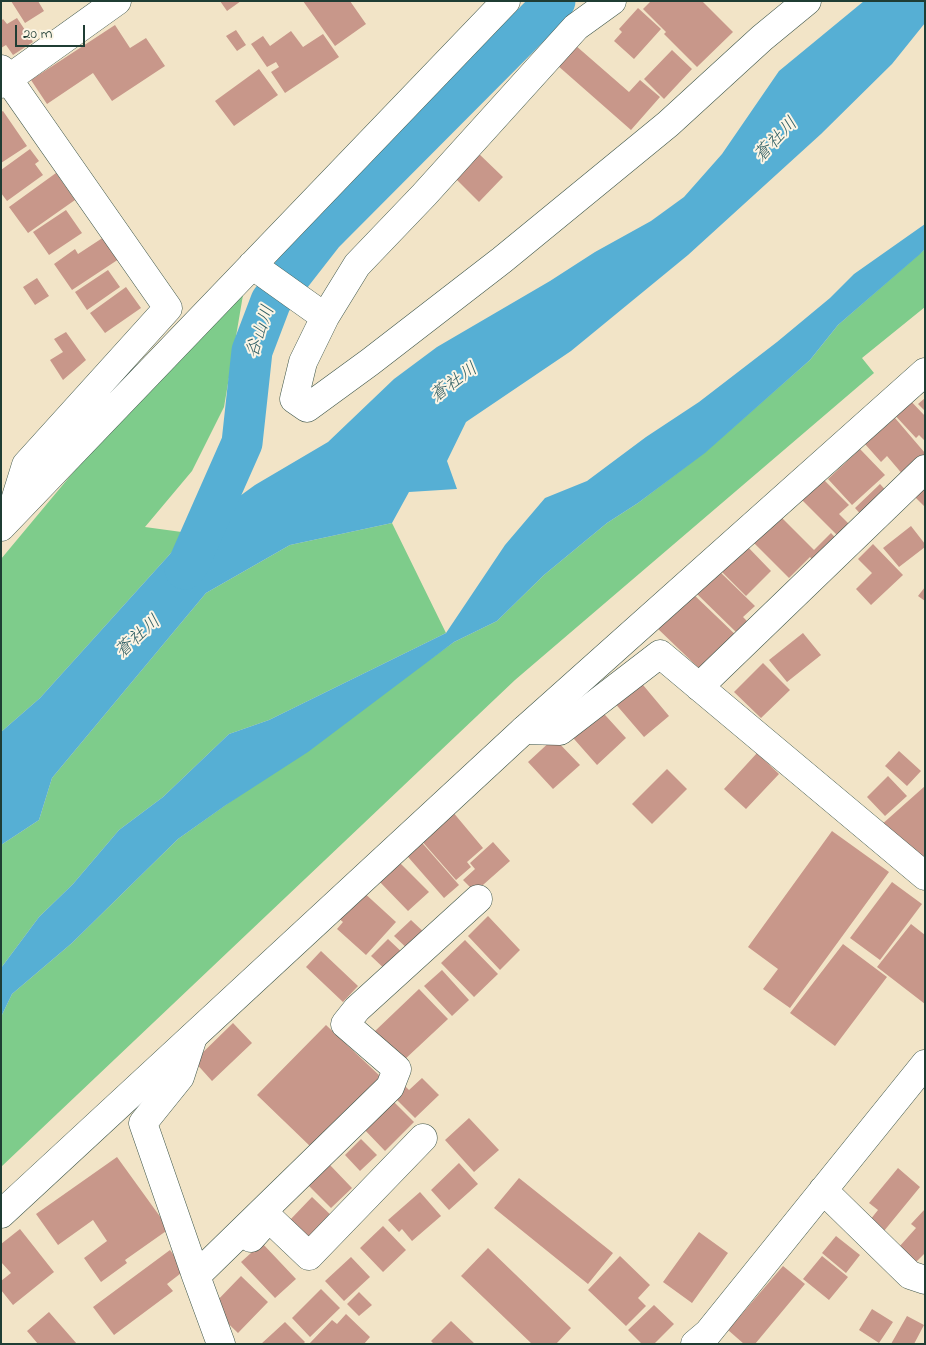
<!DOCTYPE html>
<meta charset="utf-8">
<style>
body{margin:0}
#map{position:relative;width:926px;height:1345px;overflow:hidden;background:#f2e4c7;font-family:"Indie Flower",sans-serif}
canvas{display:block}
.frame{position:absolute;inset:0;border:2px solid #1f3d34;pointer-events:none}
.scale{position:absolute;left:15px;top:25px;width:70px;height:22px;box-sizing:border-box;border:2px solid #1f3d34;border-top:0;padding-left:6px;font-size:15px;line-height:18px;white-space:nowrap;color:#1f3d34;-webkit-text-stroke:4px #fcf5e5;paint-order:stroke}
</style>
<div id="map">
<canvas width="926" height="1345"></canvas>
<div class="frame"></div>
<div class="scale">20 m</div>
</div>
<script>
const c = document.querySelector('canvas').getContext('2d');
c.lineJoin = 'round';
function fill(path, color) { c.fillStyle = color; c.fill(path, 'evenodd'); }
const poly = rows => new Path2D(rows.map(r => 'M' + r).join(''));
function stroke(path, color, width, dash) { c.strokeStyle = color; c.lineWidth = width; c.lineCap = dash ? 'butt' : 'round'; c.setLineDash(dash || []); c.stroke(path); }
function drawText(font, color, halo, rows, align = 'center') {
  c.font = font + ' "Indie Flower","Klee One",sans-serif'; c.lineWidth = 4; c.setLineDash([]); c.textBaseline = 'middle'; c.strokeStyle = halo; c.fillStyle = color; for (const [text, x, y, turn = 0] of rows) {
    c.save(); c.translate(x, y); c.rotate((+turn || 0) * Math.PI / 180); c.textAlign = isNaN(turn) ? turn : align; if (halo) c.strokeText(text, 0, 0); c.fillText(text, 0, 0); c.restore();
  }
}
const green = poly([
 [925,249,925,307,862,358,874,373,515,680,1,1167,1,1017,12,994,72,943,178,839,454,642,497,621,544,575,607,523,638,503,705,452,810,360,838,325],
 [243,295,224,407,192,471,145,527,189,533,40,698,1,732,1,559,106,433],
 [392,523,446,633,269,720,229,734,163,797,119,830,73,884,39,917,1,968,1,845,39,820,52,778,206,593,290,545]
]);
const water = poly([
 [864,1,925,1,925,23,892,64,821,134,688,255,571,351,466,422,447,461,457,489,409,492,392,523,290,545,206,593,52,778,39,820,1,845,1,732,40,698,189,533,255,485,328,442,394,379,437,347,550,281,595,252,651,221,684,197,722,154,779,71],
 [925,224,925,249,919,255,838,325,810,360,705,453,638,503,607,523,544,575,497,621,454,642,308,752,226,805,178,839,72,943,12,994,1,1017,1,968,39,917,73,884,119,830,163,797,229,734,269,720,446,633,505,545,545,498,587,481,646,437,699,402,777,342,830,298,854,274]
]);
const river = poly([
 [185,569,189,563,242,443,252,351,271,301,324,233,555,1]
]);
const building = poly([
 [11,1,38,1,44,11,25,23],
 [220,1,241,1,227,11],
 [303,1,350,1,366,24,335,46],
 [651,1,702,1,733,32,697,67,664,34,666,32,643,9],
 [638,8,661,29,634,59,614,41,622,32,619,29],
 [17,18,33,42,13,55,6,45,1,48,1,21,3,19,7,24],
 [115,25,130,48,146,38,165,66,112,101,93,73,47,104,31,80],
 [236,30,246,45,237,51,226,36],
 [291,31,303,47,323,34,339,57,285,93,271,72,279,67,276,62,267,67,251,44,263,36,270,46],
 [575,45,629,92,640,80,660,97,631,130,557,65],
 [672,50,692,69,664,99,644,79],
 [259,69,278,95,234,126,215,101],
 [3,111,27,146,1,163,1,112],
 [30,149,39,161,35,164,43,175,7,201,1,193,1,170],
 [477,152,503,177,479,202,453,176],
 [56,173,75,200,28,233,9,207],
 [66,210,82,233,49,255,33,232],
 [107,235,122,257,72,290,54,264,75,249,78,254],
 [108,270,120,287,87,310,75,292],
 [37,278,49,296,35,305,23,287],
 [126,287,141,308,105,333,90,313],
 [66,332,86,360,63,380,50,360,63,352,54,339],
 [907,397,925,416,925,441,919,435,916,438,891,411],
 [925,398,925,411,918,404],
 [895,418,925,453,925,458,904,476,887,456,881,462,865,444],
 [860,449,885,475,852,505,828,479],
 [822,478,849,505,839,514,853,528,841,539,801,499],
 [880,484,891,496,866,520,855,508],
 [925,488,925,507,915,497],
 [779,515,814,550,831,533,842,545,820,567,810,557,789,578,753,542],
 [911,526,925,544,925,547,899,567,883,548],
 [745,544,771,571,746,596,719,569],
 [873,544,903,575,871,605,856,589,872,573,858,559],
 [718,570,755,606,743,617,748,622,737,633,696,593],
 [925,587,925,601,918,596],
 [690,591,740,639,706,675,656,627],
 [803,633,821,655,787,682,769,660],
 [763,663,790,690,761,718,734,692],
 [638,679,669,716,644,737,613,701],
 [596,705,626,738,597,765,567,731],
 [554,738,580,765,553,789,528,762],
 [899,751,921,771,907,786,885,766],
 [757,753,779,774,746,809,724,789],
 [667,769,687,789,652,824,632,804],
 [888,776,907,796,885,816,867,797],
 [925,786,925,864,880,826],
 [452,811,483,848,467,862,471,867,456,880,420,839],
 [832,831,889,872,790,1008,763,989,778,969,748,947],
 [417,837,459,885,444,898,402,850],
 [493,842,510,861,475,892,463,880,475,869,470,863],
 [398,861,429,892,408,911,378,880],
 [892,882,922,904,880,960,850,938],
 [361,890,396,922,366,955,337,929,343,922,337,917],
 [488,916,520,950,500,970,468,936],
 [411,920,428,936,412,953,394,936],
 [911,924,925,935,925,1004,877,967],
 [388,939,406,956,389,973,371,956],
 [465,940,498,974,474,997,441,963],
 [843,944,887,977,835,1046,790,1013],
 [321,951,358,986,343,1002,306,967],
 [442,970,469,1000,452,1016,424,986],
 [419,989,448,1019,403,1061,374,1032],
 [233,1023,252,1043,212,1081,194,1061],
 [326,1025,381,1077,312,1148,257,1095],
 [422,1078,439,1095,415,1118,392,1095,403,1084,409,1090],
 [391,1099,414,1122,385,1151,362,1127],
 [469,1118,499,1150,474,1172,445,1140],
 [361,1139,377,1155,360,1171,345,1155],
 [117,1157,169,1229,125,1260,127,1263,101,1282,84,1258,107,1241,93,1220,58,1245,36,1214],
 [459,1163,478,1184,449,1210,431,1190],
 [329,1164,352,1188,331,1208,308,1185],
 [898,1168,920,1187,884,1231,870,1220,878,1210,869,1203],
 [519,1178,613,1253,588,1284,494,1208],
 [420,1192,441,1216,412,1241,402,1229,399,1232,388,1220],
 [312,1197,336,1220,313,1244,289,1221],
 [925,1209,925,1253,916,1262,899,1247,916,1228,911,1224],
 [383,1226,406,1250,383,1272,360,1248],
 [20,1229,54,1272,13,1305,1,1290,1,1281,11,1273,1,1262,1,1244],
 [699,1232,728,1253,692,1303,663,1282],
 [836,1236,860,1255,846,1273,822,1253],
 [262,1243,296,1279,275,1298,241,1262],
 [488,1248,571,1328,556,1344,532,1344,461,1276],
 [170,1250,185,1270,167,1284,173,1291,114,1335,93,1307],
 [620,1256,650,1285,638,1298,646,1306,626,1326,588,1290],
 [822,1256,848,1277,829,1300,803,1279],
 [351,1257,370,1277,344,1301,325,1281],
 [783,1266,805,1284,755,1344,744,1344,728,1330],
 [241,1276,268,1302,238,1333,211,1307],
 [321,1289,340,1308,310,1337,292,1318],
 [359,1292,372,1305,359,1316,347,1304],
 [654,1305,674,1324,654,1344,642,1344,628,1330],
 [872,1309,893,1322,879,1343,859,1330],
 [49,1312,77,1344,38,1344,27,1331],
 [346,1314,370,1337,364,1344,309,1344,332,1320,337,1324],
 [907,1316,924,1325,914,1344,891,1344],
 [451,1321,475,1344,434,1344,431,1341],
 [285,1322,305,1342,303,1344,261,1344]
]);
const minor = poly([
 [612,1,576,27,424,195,357,265,325,317,303,362,294,399,307,408,370,362,502,260,668,124,762,38,807,1],
 [1,69,168,308,26,465,12,510],
 [1,84,117,1],
 [252,265,325,317],
 [1,527,506,1],
 [699,687,925,469],
 [524,730,560,731,660,654,925,876],
 [193,1037,180,1077,143,1123,196,1276,221,1344],
 [823,1190,910,1275,925,1280],
 [251,1238,269,1218,309,1256,423,1138],
 [196,1276,390,1087,397,1069,345,1024,357,1009,478,899],
 [695,1344,708,1333,925,1064]
]);
const tertiary = poly([
 [1,1214,524,730,925,372]
]);
const waterNames = [
 ["蒼社川",777,141,-46],
 ["谷山川",262,332,-71],
 ["蒼社川",455,384,-36],
 ["蒼社川",139,638,-42]
];
fill(green, '#7ecc8b');
fill(water, '#56afd4');
stroke(river, '#56afd4', 41);
fill(building, '#c8978a');
stroke(minor, '#3f564a', 29);
stroke(tertiary, '#3f564a', 29);
stroke(minor, '#fff', 28);
stroke(tertiary, '#fff', 28);
drawText('italic 18px', '#305f64', '#fcf5e5', waterNames);
</script>
